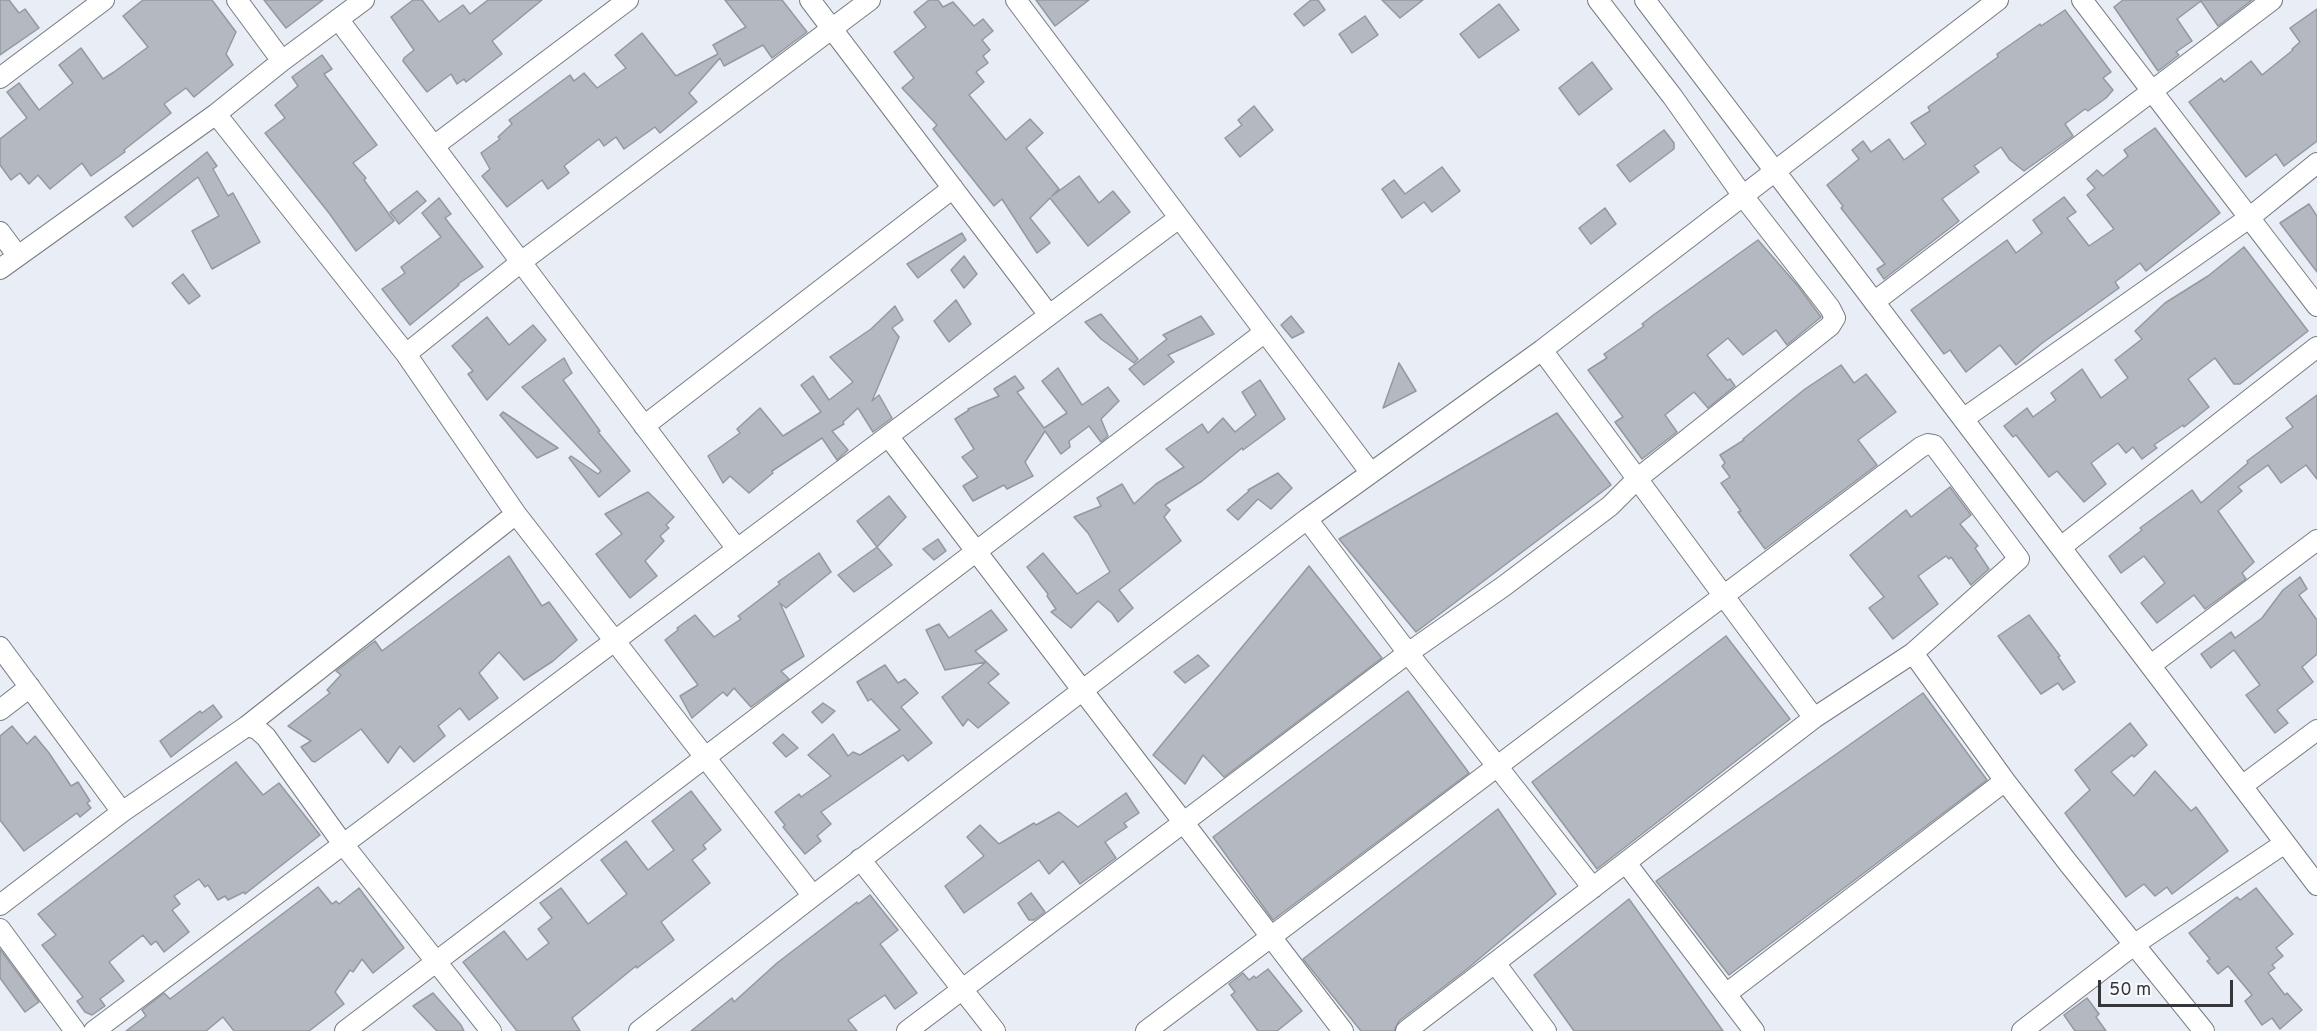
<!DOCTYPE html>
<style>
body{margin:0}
#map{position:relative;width:2317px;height:1031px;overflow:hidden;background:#e8edf6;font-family:Overpass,sans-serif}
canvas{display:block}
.scale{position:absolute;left:2098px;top:980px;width:135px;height:27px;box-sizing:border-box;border:3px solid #35373a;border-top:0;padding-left:8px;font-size:18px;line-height:21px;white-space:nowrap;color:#35373a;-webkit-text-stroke:4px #f8fafe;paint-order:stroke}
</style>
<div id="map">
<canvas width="2317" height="1031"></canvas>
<div class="scale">50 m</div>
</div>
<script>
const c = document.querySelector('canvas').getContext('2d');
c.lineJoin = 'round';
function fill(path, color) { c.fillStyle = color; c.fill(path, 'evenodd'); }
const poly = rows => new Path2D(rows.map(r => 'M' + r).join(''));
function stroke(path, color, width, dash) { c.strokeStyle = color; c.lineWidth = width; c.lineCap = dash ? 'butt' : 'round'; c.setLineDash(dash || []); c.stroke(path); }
const building = poly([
 [0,0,9,0,19,13,25,9,39,28,0,55,0,0],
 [143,0,212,0,236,32,226,54,233,65,194,97,186,88,164,104,171,113,124,150,125,152,91,176,82,163,50,189,38,175,29,184,20,173,11,180,0,165,0,139,27,118,7,92,19,83,39,110,73,83,59,65,81,48,103,79,114,72,148,47,123,16,143,0],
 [264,0,323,0,286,28,264,0],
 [413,0,422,0,439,22,463,5,470,14,488,0,542,0,492,41,502,54,466,82,464,79,457,84,451,74,427,92,403,61,404,58,414,50,391,17,413,0],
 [725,0,782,0,807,32,772,58,763,45,724,66,720,58,689,93,697,102,660,133,655,127,624,149,616,137,604,146,599,139,564,166,569,173,548,189,542,180,507,207,482,176,490,169,481,153,500,139,498,137,512,124,509,120,570,75,574,81,584,73,597,88,626,68,615,55,642,33,676,76,718,54,713,45,746,27,725,0],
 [929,0,938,0,943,7,953,2,974,26,983,19,993,31,982,40,990,50,983,56,988,63,976,72,984,82,969,95,1006,140,1030,119,1043,133,1026,148,1059,189,1052,196,1079,176,1099,203,1113,191,1130,212,1088,246,1050,198,1030,218,1050,243,1037,253,1002,199,994,206,933,129,937,125,902,88,914,78,894,52,926,27,914,12,929,0],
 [1036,0,1089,0,1055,26,1036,0],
 [1311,0,1318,0,1325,10,1304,26,1294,14,1311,0],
 [1382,0,1423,0,1400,18,1382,0],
 [2123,0,2252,0,2218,26,2201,1,2177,19,2192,41,2176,52,2179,55,2158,71,2114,7,2123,0],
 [1499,4,1519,30,1479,58,1460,34,1499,4],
 [2317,9,2317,141,2284,166,2276,154,2246,177,2189,102,2221,78,2224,82,2251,61,2262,75,2293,50,2292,49,2300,42,2290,28,2317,9],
 [2065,10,2111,72,2103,78,2113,90,2106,98,2088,111,2085,109,2065,124,2073,136,2024,171,2010,160,2001,147,1974,166,1979,172,1942,199,1959,221,1884,279,1877,269,1885,264,1841,208,1843,206,1827,185,1859,159,1852,150,1863,141,1871,152,1889,139,1904,160,1926,144,1911,123,1930,111,1928,107,1998,57,1997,54,2040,24,2041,26,2065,10],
 [1365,16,1378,35,1352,53,1339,34,1365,16],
 [322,55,332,69,324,74,377,145,353,163,366,178,364,180,394,221,356,251,329,213,265,133,285,118,275,105,298,86,292,77,322,55],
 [1592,62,1612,89,1579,115,1559,88,1592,62],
 [1254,106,1273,130,1240,157,1225,138,1242,125,1238,120,1254,106],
 [2155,128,2220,213,2146,271,2140,263,2115,282,2119,288,2041,344,2016,365,2000,345,1966,372,1950,350,1944,354,1911,310,2007,240,2016,253,2042,233,2033,220,2064,197,2076,212,2067,218,2089,246,2114,229,2087,195,2095,188,2087,179,2097,170,2103,176,2128,156,2124,150,2155,128],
 [1664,130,1674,143,1674,149,1630,182,1617,165,1664,130],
 [207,152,217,166,213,169,228,196,233,193,260,242,212,269,192,231,219,216,198,177,133,227,125,217,207,152],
 [1442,167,1460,191,1432,212,1424,202,1402,218,1382,189,1394,180,1405,194,1442,167],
 [417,191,426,201,399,224,390,212,417,191],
 [439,198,451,214,445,218,483,267,458,284,459,285,410,325,382,289,405,273,401,267,441,237,422,213,439,198],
 [2309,204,2317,216,2317,272,2280,223,2309,204],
 [1605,208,1616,224,1591,244,1579,228,1605,208],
 [962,233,966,240,918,278,907,264,962,233],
 [1758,240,1798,286,1821,317,1787,345,1776,330,1743,355,1728,338,1707,355,1727,380,1730,379,1735,386,1708,408,1694,392,1665,415,1677,432,1642,459,1615,422,1623,417,1588,370,1607,358,1604,354,1644,326,1642,324,1652,316,1758,240],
 [2244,247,2308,331,2240,384,2234,384,2215,358,2188,379,2209,407,2184,427,2183,425,2154,445,2157,448,2142,459,2133,447,2126,453,2118,443,2091,463,2106,484,2084,502,2057,471,2049,477,2016,435,2013,437,2004,426,2027,408,2033,417,2056,400,2051,393,2082,369,2101,398,2128,378,2115,360,2142,339,2135,331,2165,303,2208,276,2244,247],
 [964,256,977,274,964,288,951,270,964,256],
 [183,274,200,296,189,304,172,283,183,274],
 [956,300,971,324,949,342,934,321,956,300],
 [895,306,903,320,892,328,899,337,872,401,879,395,892,418,873,432,858,408,843,422,844,424,832,431,848,450,837,460,822,438,772,471,773,473,749,493,730,476,723,483,708,456,740,433,737,429,760,408,783,436,821,412,801,385,813,376,829,400,853,382,830,357,871,329,895,306],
 [1101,314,1138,359,1134,363,1101,339,1085,322,1101,314],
 [1201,316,1214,334,1168,355,1174,362,1144,385,1129,369,1167,339,1163,335,1201,316],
 [1291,316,1304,332,1292,338,1281,325,1291,316],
 [487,317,509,345,533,325,546,340,487,400,468,374,473,371,452,346,487,317],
 [564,358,572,373,563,380,600,431,598,432,630,471,599,497,569,458,571,456,598,474,601,471,522,387,564,358],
 [1399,363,1416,391,1383,408,1399,363],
 [1841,365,1854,383,1866,374,1896,412,1858,440,1877,465,1765,549,1738,512,1741,511,1721,483,1730,477,1722,466,1725,463,1720,455,1744,440,1743,439,1805,389,1841,365],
 [1058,368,1082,405,1108,387,1119,401,1101,419,1108,436,1101,442,1089,426,1069,441,1070,447,1061,454,1045,431,1025,462,1033,476,1007,489,1004,485,973,501,963,486,978,477,962,457,974,449,955,419,969,410,968,409,999,396,994,389,1015,376,1024,388,1017,392,1044,428,1067,413,1042,381,1058,368],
 [1260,380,1285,419,1243,450,1242,448,1202,481,1165,505,1170,510,1164,517,1181,541,1119,590,1133,608,1118,622,1112,613,1098,601,1071,628,1051,612,1056,609,1047,596,1048,594,1027,567,1043,553,1077,594,1110,572,1088,533,1074,517,1101,506,1097,498,1122,484,1134,504,1156,484,1184,467,1166,449,1202,424,1208,433,1223,418,1235,432,1256,415,1242,392,1260,380],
 [2317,395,2317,479,2306,465,2281,483,2268,465,2238,487,2242,491,2218,511,2254,562,2242,573,2246,579,2205,609,2194,595,2157,623,2141,603,2165,583,2144,556,2121,573,2109,556,2142,530,2140,528,2192,490,2201,503,2248,463,2247,461,2293,427,2286,418,2317,395],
 [503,412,558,448,537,458,500,415,503,412],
 [1557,413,1611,485,1416,632,1339,539,1557,413],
 [1278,473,1292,488,1271,509,1258,499,1238,520,1227,510,1249,491,1248,490,1278,473],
 [1950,487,1971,515,1960,524,1978,546,1975,548,1989,569,1971,585,1951,557,1949,559,1946,556,1918,576,1938,604,1893,639,1869,608,1884,597,1850,555,1906,510,1911,517,1950,487],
 [648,492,674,517,666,525,669,528,660,536,664,541,645,561,657,576,630,598,596,554,622,534,605,514,648,492],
 [889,496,906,517,877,547,857,521,889,496],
 [938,539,946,551,934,560,923,549,938,539],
 [877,547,892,565,854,592,838,575,877,547],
 [819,553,831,572,786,608,780,603,804,656,781,671,789,679,751,707,734,688,727,696,723,692,692,718,680,696,698,685,665,640,678,630,677,628,695,615,714,637,741,619,738,616,780,584,778,582,819,553],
 [509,556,542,606,549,602,577,640,553,661,524,680,499,652,479,673,498,698,469,720,460,708,438,726,445,736,414,762,400,746,388,763,361,729,315,762,312,761,301,747,311,741,288,726,330,693,327,690,341,675,336,671,375,641,382,651,509,556],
 [1309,566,1382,658,1224,777,1203,755,1185,784,1153,755,1309,566],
 [2300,577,2307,589,2299,595,2317,620,2317,654,2302,667,2313,682,2277,710,2288,723,2275,733,2246,695,2260,685,2234,650,2211,668,2201,654,2231,632,2235,638,2262,618,2283,590,2300,577],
 [991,610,1007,630,975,651,999,674,988,683,1009,703,978,728,968,719,963,726,942,697,986,662,945,670,926,630,939,624,949,638,991,610],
 [2029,615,2060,656,2058,657,2075,682,2063,690,2058,683,2041,694,1998,636,2029,615],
 [1726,636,1790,719,1597,869,1532,782,1726,636],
 [1198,655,1209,666,1185,683,1174,672,1198,655],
 [885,665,898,683,905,679,918,693,901,707,932,743,908,761,903,755,821,812,831,824,817,836,821,841,805,854,783,827,785,825,775,812,799,794,801,797,831,776,808,755,833,734,848,756,853,752,860,755,900,730,871,699,868,701,857,682,885,665],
 [1408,691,1469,773,1273,920,1213,837,1408,691],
 [1923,693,1987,780,1729,975,1656,881,1923,693],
 [823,703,835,711,822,723,812,712,823,703],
 [213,705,222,717,171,757,160,741,200,711,202,713,213,705],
 [2130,723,2147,745,2134,757,2132,755,2111,772,2134,796,2155,771,2191,811,2196,807,2228,851,2172,894,2167,887,2155,896,2144,884,2126,897,2065,813,2090,790,2075,770,2130,723],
 [12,726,27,744,35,736,49,753,71,786,78,782,90,801,87,803,91,808,80,817,77,813,24,851,0,820,0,736,12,726],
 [783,734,798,748,786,757,773,743,783,734],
 [236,762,263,795,279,783,320,835,245,894,244,892,228,900,225,896,218,900,208,885,205,887,199,879,174,896,180,904,172,910,189,932,164,952,156,941,151,945,143,935,109,962,124,981,100,999,105,1006,92,1015,85,1012,77,1001,83,997,42,945,56,935,38,914,236,762],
 [691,791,721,830,703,845,706,849,692,860,710,883,661,922,674,940,637,968,636,966,572,1018,580,1031,517,1031,463,962,504,931,527,960,549,943,538,929,552,918,540,903,561,888,588,924,627,894,601,860,626,841,648,870,674,850,652,821,691,791],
 [1126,793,1139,813,1124,823,1127,827,1105,842,1116,858,1080,884,1063,861,1049,874,1039,860,964,913,945,886,984,856,967,837,980,825,999,844,1034,823,1036,825,1059,812,1078,827,1126,793],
 [1498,809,1556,894,1467,969,1399,1021,1394,1031,1361,1031,1303,959,1498,809],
 [318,887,332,904,336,901,339,904,359,888,404,948,373,973,362,959,353,972,350,970,335,992,344,1004,309,1031,234,1031,223,1017,206,1031,126,1031,146,1016,142,1010,164,993,170,999,318,887],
 [2256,888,2293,934,2276,948,2283,956,2272,965,2275,968,2268,973,2285,995,2287,993,2302,1010,2280,1029,2272,1018,2262,1025,2245,1001,2252,995,2228,966,2218,974,2207,961,2210,959,2189,933,2237,897,2240,900,2256,888],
 [1031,893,1045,912,1034,920,1029,920,1018,903,1031,893],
 [870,895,898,930,880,944,917,993,895,1009,885,995,848,1020,857,1031,691,1031,732,998,734,1002,777,963,857,902,858,904,870,895],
 [1629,899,1723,1031,1574,1031,1534,975,1629,899],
 [0,949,39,1002,25,1012,0,978,0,949],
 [1268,969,1302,1011,1277,1031,1258,1031,1231,995,1235,992,1229,984,1243,973,1249,980,1254,976,1256,978,1268,969],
 [433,993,461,1025,464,1031,437,1031,413,1006,433,993],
 [2087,998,2099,1014,2096,1017,2106,1031,2075,1031,2064,1015,2087,998]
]);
const minor = poly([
 [237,0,282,61],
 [810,0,1049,315],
 [1016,0,1370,472],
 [1645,0,2317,885],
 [2082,0,2317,306],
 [338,19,737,549],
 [0,78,104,0],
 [216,114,406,354,516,514,813,896],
 [434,146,628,0],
 [0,232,17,255],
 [0,269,216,114,282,61,364,0],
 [1874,302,2272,0],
 [1542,350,1814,718],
 [406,354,521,262,870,0],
 [1963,419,2249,218,2317,163],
 [644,426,953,188],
 [888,436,1343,1031],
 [1307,519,1408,653,1593,888],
 [2061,547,2317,347],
 [0,647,122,812,247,726,257,729,266,737,343,844,491,1031],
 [1913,653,2005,781,2069,864,2204,1031],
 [2151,665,2317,540],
 [0,710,30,687],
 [247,726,516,514],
 [2242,786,2317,730],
 [860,859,995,1031],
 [1626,863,1754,1031],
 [0,905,122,812],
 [0,929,75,1031],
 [1495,963,1546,1031],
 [1726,994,2005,781],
 [94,1031,1179,218],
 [345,1031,1265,332],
 [639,1031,813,896,1307,519,1542,350,1998,0],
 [907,1031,1408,653,1504,586,1610,506,1637,479,1830,326,1835,318,1830,308,1743,196,1672,96,1598,0],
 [1146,1031,1921,447,1928,444,1934,445,2019,559,1913,653,1814,718,1406,1031],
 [2022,1031,2135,944,2285,843]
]);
fill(building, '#b4b9c1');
stroke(building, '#9499a0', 1.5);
stroke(minor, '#777c83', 22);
stroke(minor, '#fff', 20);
</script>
